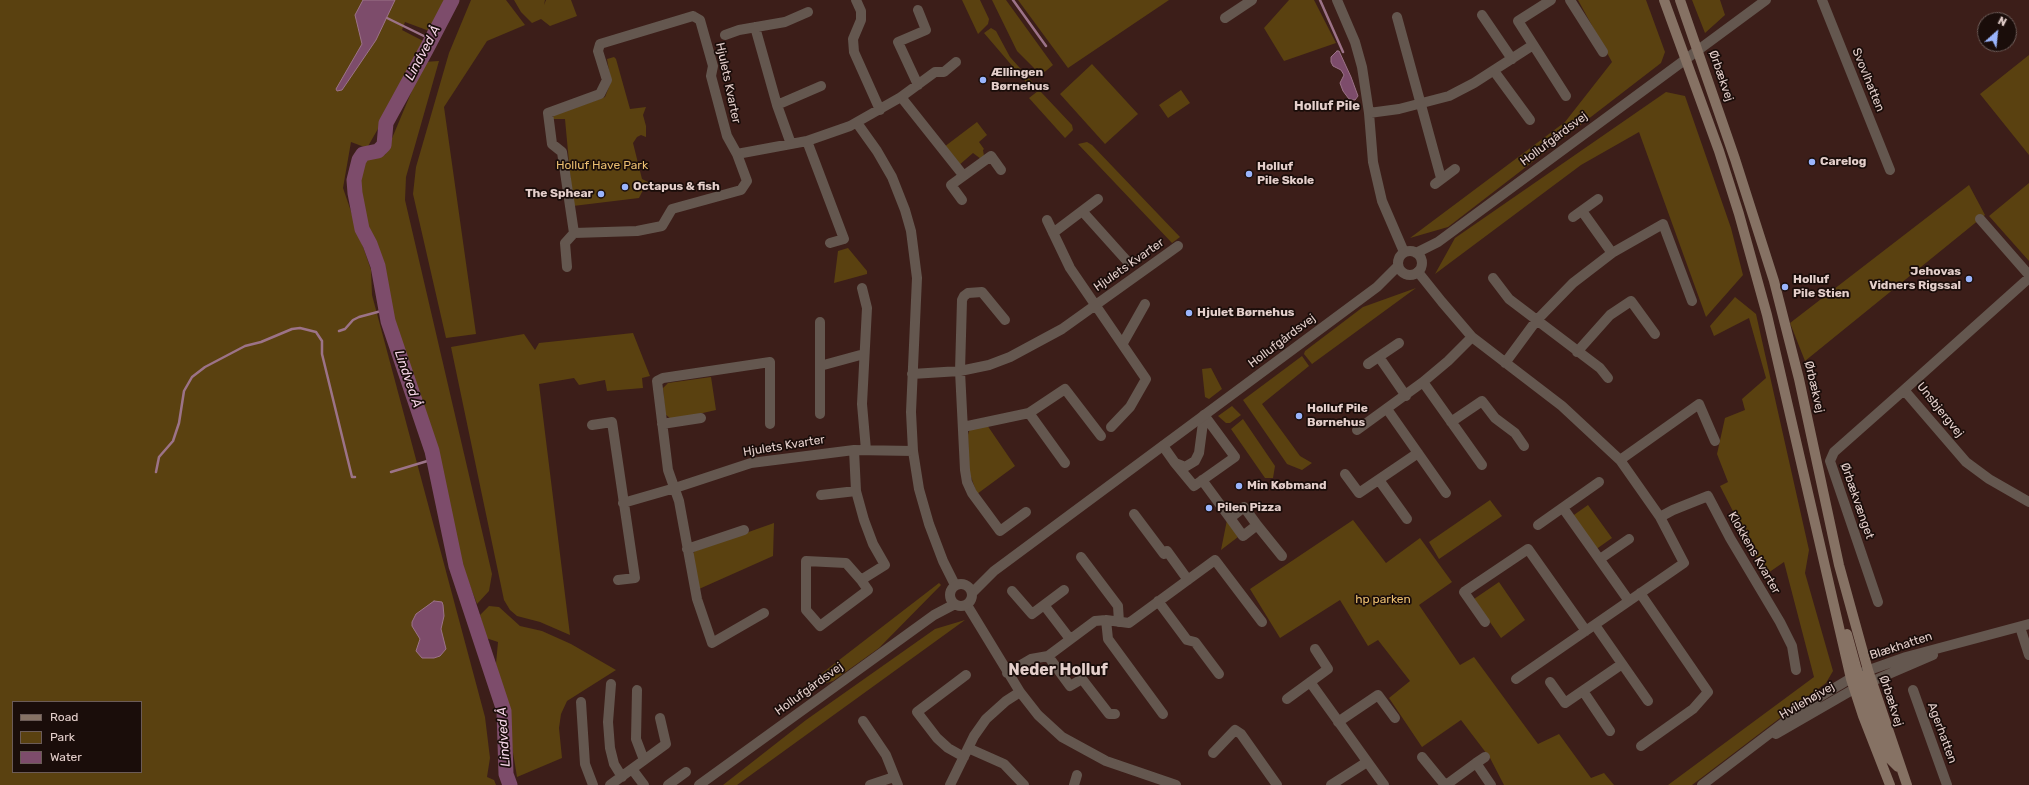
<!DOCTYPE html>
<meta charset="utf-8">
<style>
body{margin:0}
#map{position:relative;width:2029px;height:785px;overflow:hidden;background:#3c1e19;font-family:Rubik,sans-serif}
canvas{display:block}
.legend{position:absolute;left:12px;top:701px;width:130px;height:72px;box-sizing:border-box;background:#1a0d0a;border:1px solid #6b5b57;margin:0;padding:5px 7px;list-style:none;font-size:12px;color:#e4cfcb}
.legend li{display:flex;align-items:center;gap:8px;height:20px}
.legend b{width:20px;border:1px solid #6b5b57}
.north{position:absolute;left:1977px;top:12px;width:40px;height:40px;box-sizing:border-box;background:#1a0d0a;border:1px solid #6b5b57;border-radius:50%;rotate:27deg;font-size:11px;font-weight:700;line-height:16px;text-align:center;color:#e4cfcb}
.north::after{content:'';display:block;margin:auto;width:14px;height:18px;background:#9ab5fd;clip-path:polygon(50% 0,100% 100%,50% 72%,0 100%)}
</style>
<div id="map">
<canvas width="2029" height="785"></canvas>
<ul class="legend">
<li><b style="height:5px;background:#867264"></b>Road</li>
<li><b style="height:11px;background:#5a4110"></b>Park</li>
<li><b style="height:11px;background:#7d4c6b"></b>Water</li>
</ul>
<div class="north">N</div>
</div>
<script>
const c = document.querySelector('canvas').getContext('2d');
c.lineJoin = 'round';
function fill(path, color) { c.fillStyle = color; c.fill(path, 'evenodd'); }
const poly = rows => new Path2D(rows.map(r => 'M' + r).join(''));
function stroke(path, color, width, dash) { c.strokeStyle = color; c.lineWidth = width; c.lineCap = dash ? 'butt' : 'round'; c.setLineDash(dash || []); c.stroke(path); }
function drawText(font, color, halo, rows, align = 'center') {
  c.font = font + ' Rubik,sans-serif'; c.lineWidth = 3.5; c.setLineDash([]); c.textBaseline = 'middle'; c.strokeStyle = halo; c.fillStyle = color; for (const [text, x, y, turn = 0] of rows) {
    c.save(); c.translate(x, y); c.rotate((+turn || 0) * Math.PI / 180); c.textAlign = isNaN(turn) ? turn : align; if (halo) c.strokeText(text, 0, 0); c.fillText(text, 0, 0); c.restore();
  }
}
const green = poly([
 [0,0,447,0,432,32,405,22,402,30,427,43,367,148,351,142,343,188,371,270,372,295,485,717,490,758,487,777,494,780,496,785,0,785],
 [13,702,141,702,141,772,13,772],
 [471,0,506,0,525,25,487,41,444,107,476,334,446,338,413,194,416,167,449,53],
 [514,0,545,0,544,5,546,0,571,0,577,16,550,26,541,19,532,23,521,12],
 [962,0,980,0,989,19,988,24,978,34],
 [992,0,1006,0,1053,65,1041,75,1017,51],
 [1018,0,1169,0,1068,68],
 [1289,0,1314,0,1336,43,1284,61,1264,28],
 [1578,0,1646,0,1665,52,1661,63,1448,227,1410,238,1565,122,1612,62],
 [1692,0,1720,0,1725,15,1705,33],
 [991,28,996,31,1010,57,1036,86,1032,89,984,33],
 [2029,55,2029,155,1980,94],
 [614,57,616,59,630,109,646,107,643,115,646,126,646,137,641,135,637,137,633,143,642,179,648,182,649,184,643,190,639,198,573,206,565,119,552,119,554,115,605,97,611,82,607,59],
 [439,61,406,177,405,200,492,574,489,591,477,604,457,552,433,440,389,315,384,278,377,248,364,228,356,185,361,162,367,156,385,155,424,62],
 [1092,64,1138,114,1105,144,1060,94],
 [1181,90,1190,103,1168,118,1159,105],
 [1038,91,1041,92,1072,125,1073,130,1065,138,1029,98],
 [1666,92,1685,96,1731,228,1743,275,1706,317,1639,132,1581,165,1435,274,1455,238],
 [977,122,987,135,979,142,984,149,983,150,984,156,981,159,973,153,958,166,944,147],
 [1087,142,1092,145,1180,237,1172,243,1078,144],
 [2029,183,2029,261,1989,216],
 [1969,185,1985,215,1805,361,1790,323],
 [848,248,867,271,867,274,834,283,838,251],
 [1416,288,1312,364,1304,354,1305,351,1363,307],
 [1735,297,1756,314,1809,550,1805,573,1833,671,1826,683,1692,785,1668,785,1814,677,1784,562,1768,573,1759,562,1720,486,1728,482,1717,454,1725,418,1745,410,1742,399,1766,378,1749,318,1714,336,1710,326],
 [633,333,650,376,642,378,643,388,607,391,605,380,579,385,574,378,539,384,570,635,540,622,517,616,510,610,504,600,451,347,524,334,535,350,539,343],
 [1302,356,1309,366,1262,404,1300,456,1312,463,1302,470,1287,464,1243,400],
 [1211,368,1222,389,1209,399,1205,397,1202,369],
 [711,377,716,410,672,420,665,414,663,388,668,383],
 [1232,406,1241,415,1230,423,1226,423,1218,416],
 [1243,419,1275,466,1273,478,1265,478,1231,429],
 [987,425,1015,466,977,494,969,471,968,435,970,428],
 [1490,500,1502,516,1439,559,1429,542],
 [1588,505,1612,538,1595,550,1571,517],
 [1227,520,1238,537,1221,550],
 [1353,520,1386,563,1420,538,1452,582,1419,605,1460,665,1474,657,1538,744,1559,734,1591,778,1604,773,1614,785,1504,785,1490,758,1461,720,1422,747,1389,698,1410,681,1378,640,1368,646,1340,600,1280,638,1250,589],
 [774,523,773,556,699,589,691,556,695,551],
 [1499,582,1525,620,1501,638,1474,599],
 [939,583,941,585,879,648,833,681,826,683,821,678,821,674],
 [489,606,499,607,520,626,542,631,571,644,616,670,567,701,561,714,559,728,562,758,517,777,504,698,496,664,498,642,486,638,480,615],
 [965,620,737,785,723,785,806,720,935,629]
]);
const water = poly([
 [363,0,395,0,376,40,342,90,337,91,336,89,362,44,355,15,363,0],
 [1337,51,1339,51,1351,77,1358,96,1355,100,1349,99,1343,91,1340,83,1344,75,1341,70,1333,66,1331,62,1331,57,1337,51],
 [434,601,442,602,443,605,444,616,441,629,446,649,440,656,434,658,422,658,416,651,420,639,412,626,412,622,416,614,434,601]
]);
const stream = poly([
 [1013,0,1046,46],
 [1320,0,1343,52],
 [387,18,432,40],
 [339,331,345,329,353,320,359,317,385,310],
 [156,472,159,457,173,441,179,423,184,391,192,377,205,367,245,346,261,342,292,329,300,328,316,332,322,341,322,354,352,477,355,477],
 [391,472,434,459]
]);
const river = poly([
 [452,0,426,50,386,123,384,145,378,151,363,154,359,160,354,180,355,193,362,229,370,244,378,266,388,321,432,451,456,566,504,711,506,774,510,785]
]);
const minor = poly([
 [856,0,861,11,861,20,853,39,854,52,880,110],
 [1337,0,1355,42,1362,67,1369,113,1373,162,1382,201,1404,252],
 [1551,0,1518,21,1566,96],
 [1570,0,1603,52],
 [1822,0,1890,170],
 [1482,15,1512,59],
 [693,16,700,20,713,66,711,76,727,136,737,154,747,181,741,190,672,209,662,226,637,231,574,233,562,152,552,144,548,113,600,94,607,80,598,51,600,44,693,16],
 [1397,17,1441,178],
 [1225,18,1252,0],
 [755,27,777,105,791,144],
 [725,35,739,30,785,22,808,12],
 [1494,71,1530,120],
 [918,85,898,42,926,30,918,10],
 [901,97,963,175],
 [777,105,821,86],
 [1369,113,1399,109,1449,96,1474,83,1533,45],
 [857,123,877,151,892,177,905,210,911,231,917,278,911,412,913,451,919,489,929,524,943,561,955,585],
 [807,141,844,239,830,243],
 [737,154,807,141,850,126,901,97,935,72,944,72,956,62],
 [1435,184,1455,169],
 [962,200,951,185,991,156,1001,170],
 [1582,211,1612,253],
 [1083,212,1127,261],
 [1573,217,1598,199],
 [1980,219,2029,275],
 [1047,220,1070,268,1146,379,1130,407,1111,427],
 [1053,233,1098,199],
 [567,267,565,243,574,233],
 [1418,272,1442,302,1472,337,1562,406,1620,460,1660,517,1684,563,1516,679],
 [1493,278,1509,299,1600,368,1608,378],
 [2029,278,1904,390,1966,462,1989,479,2029,502],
 [862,288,867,308,862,404,866,450],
 [1005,320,982,292,968,293,964,296,962,300,960,371,965,470,967,482,972,493,1000,531,1026,512],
 [820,322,820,414],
 [1123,343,1145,304],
 [1577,352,1610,315,1631,301,1655,334],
 [1379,357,1406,396],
 [1505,363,1536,321,1573,283,1612,253,1663,224,1692,301],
 [1368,364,1399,343],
 [820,366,864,354],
 [912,374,960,371,989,365,1010,357,1062,329,1178,246],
 [1423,382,1482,465],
 [1387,409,1446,493],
 [1029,413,1065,463],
 [1451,422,1482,401,1495,418,1515,433,1524,446],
 [662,424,701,418],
 [592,425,612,422,635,578,618,580],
 [963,427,1029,413,1065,389,1101,436],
 [1357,430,1423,382,1448,361,1472,337],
 [1163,446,1175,463,1185,467,1195,461,1199,453,1204,415],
 [854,450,856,491,864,520,873,544,885,565,861,580,868,590,820,626,806,610,806,561,846,563,861,580],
 [1620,460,1699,404,1715,441],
 [1175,463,1194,486,1235,457,1204,415],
 [1345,474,1359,493,1418,453],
 [1202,480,1230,518],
 [1379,480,1407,519],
 [821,495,856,491],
 [623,503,675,488,751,463,854,450,913,451],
 [1563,508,1629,601],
 [1134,514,1164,554,1167,551,1188,580],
 [1660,517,1673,510,1708,496,1730,538,1780,622,1792,646,1796,670],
 [1257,525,1244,507,1230,518,1243,536,1257,525,1282,556],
 [1538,525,1599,482],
 [687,549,744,530],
 [1081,557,1118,606,1119,622],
 [1600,559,1629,539],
 [1012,591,1032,614,1064,590],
 [1640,593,1708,692,1693,709,1641,746],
 [1158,601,1187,640,1195,642,1219,674],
 [1878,602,1830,461,1834,452,1904,390],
 [967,605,1020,692,1038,715,1062,737,1106,761,1176,785],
 [1044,605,1070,639],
 [764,613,712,643,697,599,679,501,668,470,657,381,663,378,770,362,770,424],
 [1106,620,1108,639,1163,714],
 [1485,622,1464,592,1528,549,1586,631],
 [1595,625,1648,701],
 [2020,627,2029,655],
 [1048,656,1070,686,1082,679,1109,714,1115,714],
 [1007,673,1031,659,1048,656,1095,621,1106,620,1129,623,1215,560,1262,622],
 [1310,682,1384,785],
 [1550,682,1565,703,1622,664],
 [611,684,608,722,610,748,614,764,622,777],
 [637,690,636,739,644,760],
 [1913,690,1947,785],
 [1583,691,1610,731],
 [1287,699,1328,669,1315,649],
 [581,702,585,764,593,785],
 [863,721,886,755,898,785],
 [1338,722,1378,695,1395,718],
 [968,748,1004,764,1024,785],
 [1213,753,1235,730,1241,734,1277,785],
 [964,757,948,748,937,738,917,712,966,675],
 [1422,757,1445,785],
 [1476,763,1485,757],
 [632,769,644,785],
 [610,785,666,744,660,718],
 [668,785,686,772],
 [870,785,894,777],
 [950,785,974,736,986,719,1006,701,1020,692],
 [1074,785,1077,775],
 [1331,785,1367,762],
 [1446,785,1476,763,1491,785]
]);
const tertiary = poly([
 '1398 263a12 12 0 1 1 24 0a12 12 0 1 1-24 0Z',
 [1416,253,1438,242,1766,0],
 '950 595a11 11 0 1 1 22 0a11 11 0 1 1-22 0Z',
 [972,593,994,571,1377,287,1398,266],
 [1776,734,1854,689,1933,655],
 [699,785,934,615,955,604],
 [1702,785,1786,721,1821,696,1858,674,1906,657,2029,624]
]);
const secondary = poly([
 [1664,0,1719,151,1739,214,1767,315,1851,679,1863,716,1890,785],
 [1680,0,1735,159,1774,281,1799,379,1839,565,1868,670,1907,785],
 [1847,634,1858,674,1868,680],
 [1851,679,1863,686,1888,757,1898,767]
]);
const markers = [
 [983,80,4,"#9ab5fd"],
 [1812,162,4,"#9ab5fd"],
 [1249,174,4,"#9ab5fd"],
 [625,187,4,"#9ab5fd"],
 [601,194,4,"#9ab5fd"],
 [1969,279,4,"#9ab5fd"],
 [1785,287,4,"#9ab5fd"],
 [1189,313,4,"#9ab5fd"],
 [1299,416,4,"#9ab5fd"],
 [1239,486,4,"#9ab5fd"],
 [1209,508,4,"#9ab5fd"]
];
const poiNames = [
 ["Ællingen",991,73],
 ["Børnehus",991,87],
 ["Carelog",1820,162],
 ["Holluf",1257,167],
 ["Pile Skole",1257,181],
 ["Octapus & fish",633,187],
 ["The Sphear",593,194,"right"],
 ["Jehovas",1961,272,"right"],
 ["Vidners Rigssal",1961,286,"right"],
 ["Holluf",1793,280],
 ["Pile Stien",1793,294],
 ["Hjulet Børnehus",1197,313],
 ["Holluf Pile",1307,409],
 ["Børnehus",1307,423],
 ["Min Købmand",1247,486],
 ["Pilen Pizza",1217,508]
];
const streetNames = [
 ["Ørbækvej",1721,76,71],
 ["Svovlhatten",1868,80,68],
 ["Hjulets Kvarter",728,83,78],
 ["Hollufgårdsvej",1554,139,-37],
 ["Hjulets Kvarter",1129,265,-35],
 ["Hollufgårdsvej",1282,341,-37],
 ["Ørbækvej",1814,387,77],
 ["Unsbjergvej",1940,410,51],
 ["Hjulets Kvarter",784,446,-9],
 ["Ørbækvænget",1857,501,71],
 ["Klokkens Kvarter",1754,553,60],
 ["Blækhatten",1901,646,-18],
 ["Hollufgårdsvej",809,689,-36],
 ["Hvilehøjvej",1807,701,-30],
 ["Ørbækvej",1891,701,72],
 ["Agerhatten",1942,733,70]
];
const parkNames = [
 ["Holluf Have Park",602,166],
 ["hp parken",1383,600]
];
const waterNames = [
 ["Lindved Å",423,53,-62],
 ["Lindved Å",408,379,71],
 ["Lindved Å",504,737,-94]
];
const neighbourhoodNames = [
 ["Holluf Pile",1327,106]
];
const districtNames = [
 ["Neder Holluf",1058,670]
];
fill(green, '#5a4110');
fill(water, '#7d4c6b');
stroke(water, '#9c7388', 1);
stroke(stream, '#9c7388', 2.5);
stroke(river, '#7d4c6b', 15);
stroke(minor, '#64574f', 10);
stroke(tertiary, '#64574f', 10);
stroke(secondary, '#867264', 10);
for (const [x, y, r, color] of markers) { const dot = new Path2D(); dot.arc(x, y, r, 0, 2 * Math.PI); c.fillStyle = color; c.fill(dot); stroke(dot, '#1a0d0a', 1.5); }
drawText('bold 12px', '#e4cfcb', '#1a0d0a', poiNames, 'left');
drawText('12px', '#e4cfcb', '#1a0d0a', streetNames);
drawText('12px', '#eabe70', '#1a0d0a', parkNames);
drawText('italic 13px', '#f7d7e9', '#1a0d0a', waterNames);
drawText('bold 13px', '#e4cfcb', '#1a0d0a', neighbourhoodNames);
drawText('bold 16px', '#e4cfcb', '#1a0d0a', districtNames);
</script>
